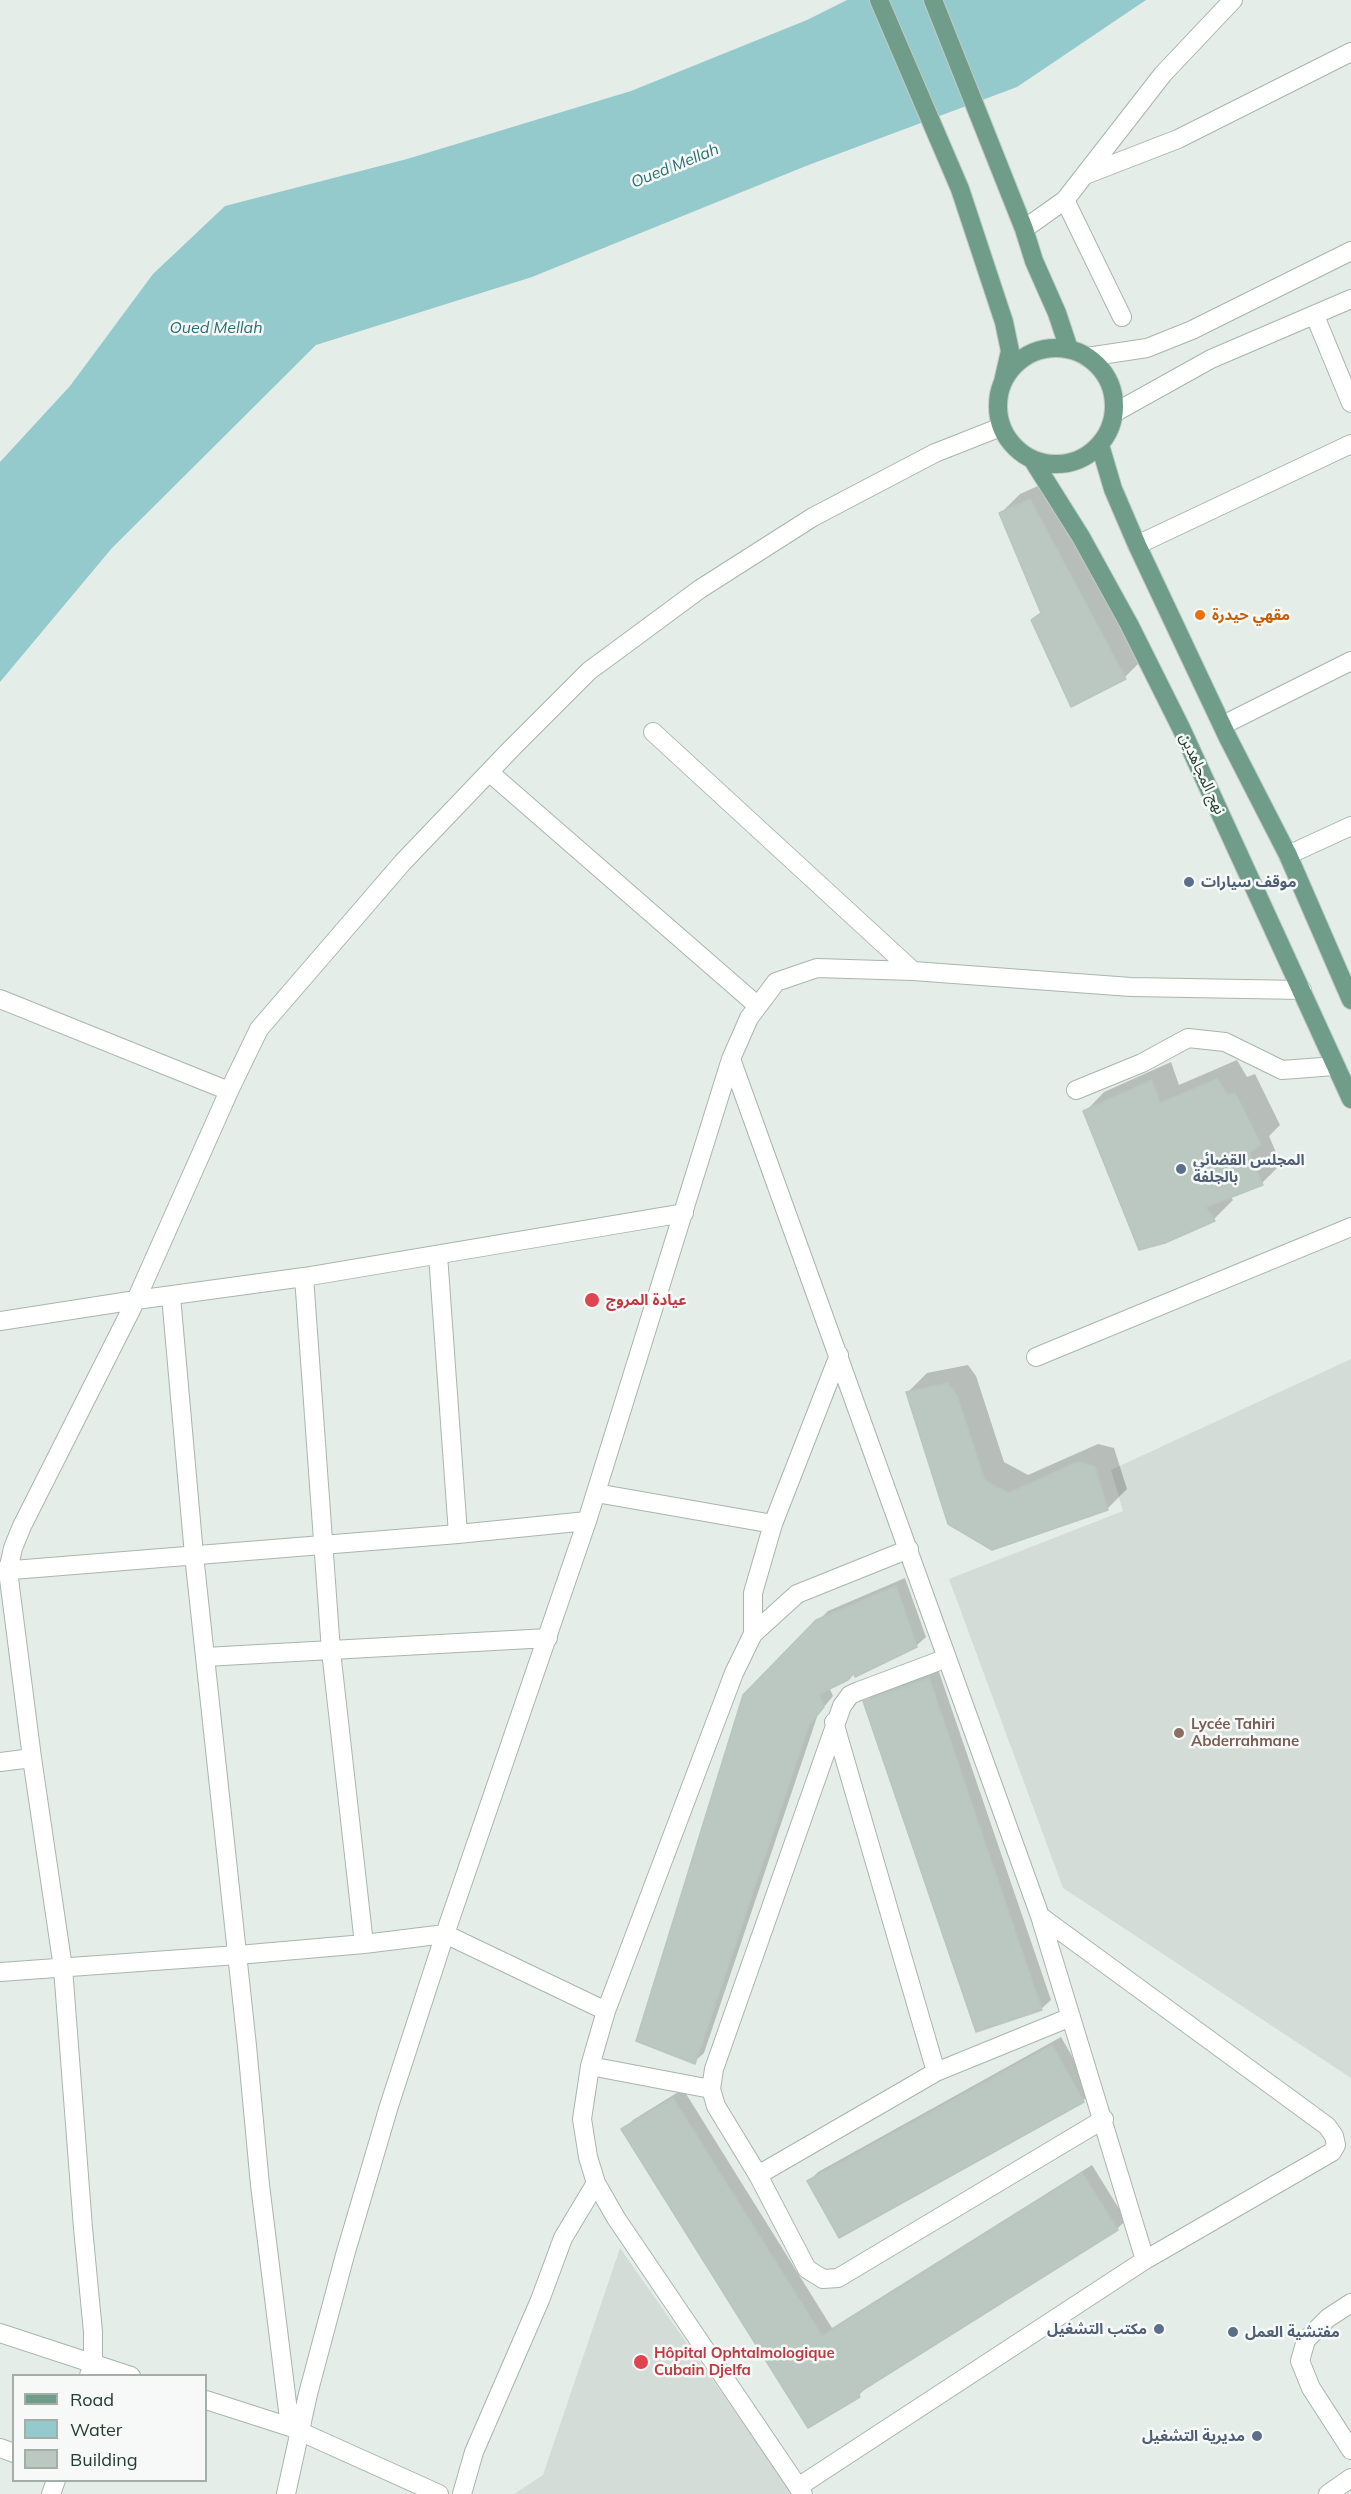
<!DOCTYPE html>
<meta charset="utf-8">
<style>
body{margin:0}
#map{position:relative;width:1351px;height:2494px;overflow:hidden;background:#e5ede8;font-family:Mulish,sans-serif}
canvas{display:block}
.legend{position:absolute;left:12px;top:2374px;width:195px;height:108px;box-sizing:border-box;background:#f6f9f7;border:2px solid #a3aea9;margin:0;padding:8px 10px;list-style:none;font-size:18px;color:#263d33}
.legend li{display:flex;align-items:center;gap:12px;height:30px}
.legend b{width:30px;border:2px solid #a3aea9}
</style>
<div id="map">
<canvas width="1351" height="2494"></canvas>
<ul class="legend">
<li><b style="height:8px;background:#6f9d8a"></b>Road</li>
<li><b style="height:16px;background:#94cacb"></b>Water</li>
<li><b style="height:16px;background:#bbc7c1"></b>Building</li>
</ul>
</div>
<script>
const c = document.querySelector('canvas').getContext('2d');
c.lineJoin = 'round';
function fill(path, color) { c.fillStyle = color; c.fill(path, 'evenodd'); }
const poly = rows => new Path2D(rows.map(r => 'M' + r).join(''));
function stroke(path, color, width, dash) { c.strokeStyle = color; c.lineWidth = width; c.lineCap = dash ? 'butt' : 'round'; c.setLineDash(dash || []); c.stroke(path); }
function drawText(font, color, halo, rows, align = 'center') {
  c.font = font + ' Mulish,"Noto Sans Arabic",sans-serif'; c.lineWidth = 5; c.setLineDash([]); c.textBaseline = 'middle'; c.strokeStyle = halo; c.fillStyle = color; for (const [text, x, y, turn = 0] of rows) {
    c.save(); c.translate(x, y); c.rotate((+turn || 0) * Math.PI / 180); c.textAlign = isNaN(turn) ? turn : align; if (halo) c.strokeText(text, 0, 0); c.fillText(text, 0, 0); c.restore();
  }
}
const built = poly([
 [1351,1359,1351,2078,1063,1888,949,1579,1123,1511,1111,1470],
 [620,2248,793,2494,514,2494,543,2475]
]);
const water = poly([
 [847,0,1146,0,1017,87,806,166,532,277,316,345,112,548,0,682,0,462,70,386,153,274,225,206,407,159,631,91,807,20]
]);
const shadow = poly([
 [1049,481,1144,658,1125,677,1032,620,1042,611,1001,513,1020,494],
 [1237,1060,1247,1077,1255,1074,1280,1125,1269,1136,1281,1164,1262,1183,1230,1196,1233,1200,1214,1219,1165,1241,1085,1112,1104,1092,1171,1062,1179,1085],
 [968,1365,976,1376,1004,1462,1028,1475,1098,1444,1114,1448,1127,1489,1108,1508,992,1549,908,1392,927,1373],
 [905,1578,926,1637,916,1646,855,1671,829,1687,833,1696,818,1714,704,2053,694,2062,744,1696,828,1611],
 [938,1669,1051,2000,1041,2009,865,1702,875,1692],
 [1061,2037,1092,2091,1083,2101,809,2181,818,2172],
 [683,2089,832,2328,1092,2165,1126,2220,1117,2229,868,2386,859,2395,623,2130,633,2120]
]);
const building = poly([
 [1030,499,1126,679,1071,707,1031,620,1041,613,999,513,1030,499],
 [1217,1079,1228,1095,1235,1093,1261,1145,1249,1153,1263,1185,1206,1207,1215,1221,1165,1243,1139,1250,1083,1111,1152,1080,1160,1103,1217,1079],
 [948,1383,957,1396,985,1481,1008,1493,1078,1462,1095,1467,1108,1510,992,1550,948,1524,906,1392,948,1383],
 [896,1586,917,1647,855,1677,854,1673,848,1680,819,1694,824,1707,809,1725,695,2064,636,2041,743,1695,816,1620,896,1586],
 [929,1678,1042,2010,976,2032,863,1701,929,1678],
 [1052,2045,1084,2102,839,2238,807,2181,1052,2045],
 [673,2098,822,2336,1082,2173,1118,2230,858,2393,860,2397,808,2428,621,2129,673,2098]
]);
const minor = poly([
 [1085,175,1178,139,1351,52],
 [1065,200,1122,317],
 [1024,229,1065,200,1163,74,1233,0],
 [1315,316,1351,403],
 [1087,357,1147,348,1192,330,1351,251],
 [1114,413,1211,359,1351,299],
 [1137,545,1351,444],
 [1223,725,1351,661],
 [653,732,913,971],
 [489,772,758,1006],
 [1288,855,1351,826],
 [0,999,229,1091],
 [731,1059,1040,1916,1145,2260],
 [1076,1090,1142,1063,1188,1038,1225,1042,1282,1070,1335,1066],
 [684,1213,304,1277,136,1300,229,1091,259,1029,403,862,512,748,589,671,700,589,813,517,935,453,1001,427],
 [438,1255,458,1534],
 [304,1277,331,1651,364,1944],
 [171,1296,194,1555,247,2046,260,2185,290,2427,439,2494],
 [0,1321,136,1300,22,1526,13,1548,8,1571,32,1758,63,1968,83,2228,93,2332,93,2363,89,2376],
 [1036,1357,1351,1227],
 [596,1493,773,1524],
 [0,1571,458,1534,587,1521],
 [753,1634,753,1593,773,1524,839,1355],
 [205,1657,548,1638],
 [947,1658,859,1691,850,1695,842,1706,714,2069,711,2089,716,2106,758,2175,807,2269,823,2279,838,2278,1104,2119],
 [834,1722,936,2072],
 [0,1762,32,1758],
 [0,1972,238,1955,364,1944,445,1934,606,2011,590,2066,582,2119,588,2157,596,2183,616,2218,803,2494],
 [606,2011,734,1673,753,1634,797,1594,909,1549],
 [590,2066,711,2089],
 [758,2175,936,2072,1071,2017],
 [1351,2303,1328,2318,1306,2340,1300,2361,1311,2388,1351,2450],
 [0,2333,131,2376],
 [206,2400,290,2427],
 [0,2448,14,2453],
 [798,2487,1145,2260,1332,2152,1336,2145,1334,2136,1327,2126,1040,1916],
 [51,2494,56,2480],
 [286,2494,308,2394,345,2255,389,2106,445,1934,587,1521,731,1059,749,1018,776,982,817,968,913,971,1131,987,1302,990],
 [462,2494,474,2452,540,2300,563,2238,596,2183],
 [1328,2494,1351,2478]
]);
const major = poly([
 [879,0,960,189,1004,322,1010,351,1003,382],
 [933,0,1024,229,1034,261,1057,313,1069,349],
 '998 406a58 58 0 1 1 116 0a58 58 0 1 1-116 0Z',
 [1100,445,1113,489,1137,545,1228,738,1288,855,1351,1000],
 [1032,459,1081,537,1129,624,1181,728,1351,1099]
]);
const markers = [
 [1200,615,6,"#e8710a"],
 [1189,882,6,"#5c6f8a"],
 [1181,1169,6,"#5c6f8a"],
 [592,1300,8,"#e0444e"],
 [1179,1733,6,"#8d6e63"],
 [1159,2329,6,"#5c6f8a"],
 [1233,2332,6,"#5c6f8a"],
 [641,2362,8,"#e0444e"],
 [1257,2436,6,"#5c6f8a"]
];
const foodNames = [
 ["مقهي حيدرة",1212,615]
];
const streetNames = [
 ["نهج المجاهدين",1202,774,65]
];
const serviceNames = [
 ["موقف سيارات",1201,882],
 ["المجلس القضائي",1193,1160],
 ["بالجلفة",1193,1177],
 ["مكتب التشغيل",1147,2329,"right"],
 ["مفتشية العمل",1245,2332],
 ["مديرية التشغيل",1245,2436,"right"]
];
const healthNames = [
 ["عيادة المروج",606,1300],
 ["Hôpital Ophtalmologique",654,2353],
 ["Cubain Djelfa",654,2370]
];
const educationNames = [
 ["Lycée Tahiri",1191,1724],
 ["Abderrahmane",1191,1741]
];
const waterNames = [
 ["Oued Mellah",675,166,-22],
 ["Oued Mellah",216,328]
];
fill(built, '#d4dcd7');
fill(water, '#94cacb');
fill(shadow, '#0003');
fill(building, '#bbc7c1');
stroke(building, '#b8c6be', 1.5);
stroke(minor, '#a8b5ae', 20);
stroke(major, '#c2c9c6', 20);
stroke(minor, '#fff', 18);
stroke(major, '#6f9d8a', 18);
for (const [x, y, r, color] of markers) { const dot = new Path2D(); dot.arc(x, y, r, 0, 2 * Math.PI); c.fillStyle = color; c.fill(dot); stroke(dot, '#f6f9f7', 2); }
drawText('bold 15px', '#c56008', '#f6f9f7', foodNames, 'left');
drawText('15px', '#263d33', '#f6f9f7', streetNames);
drawText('bold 15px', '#4e5e75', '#f6f9f7', serviceNames, 'left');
drawText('bold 15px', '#be3a42', '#f6f9f7', healthNames, 'left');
drawText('bold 15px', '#785e54', '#f6f9f7', educationNames, 'left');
drawText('italic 16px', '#277072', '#f6f9f7', waterNames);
</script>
